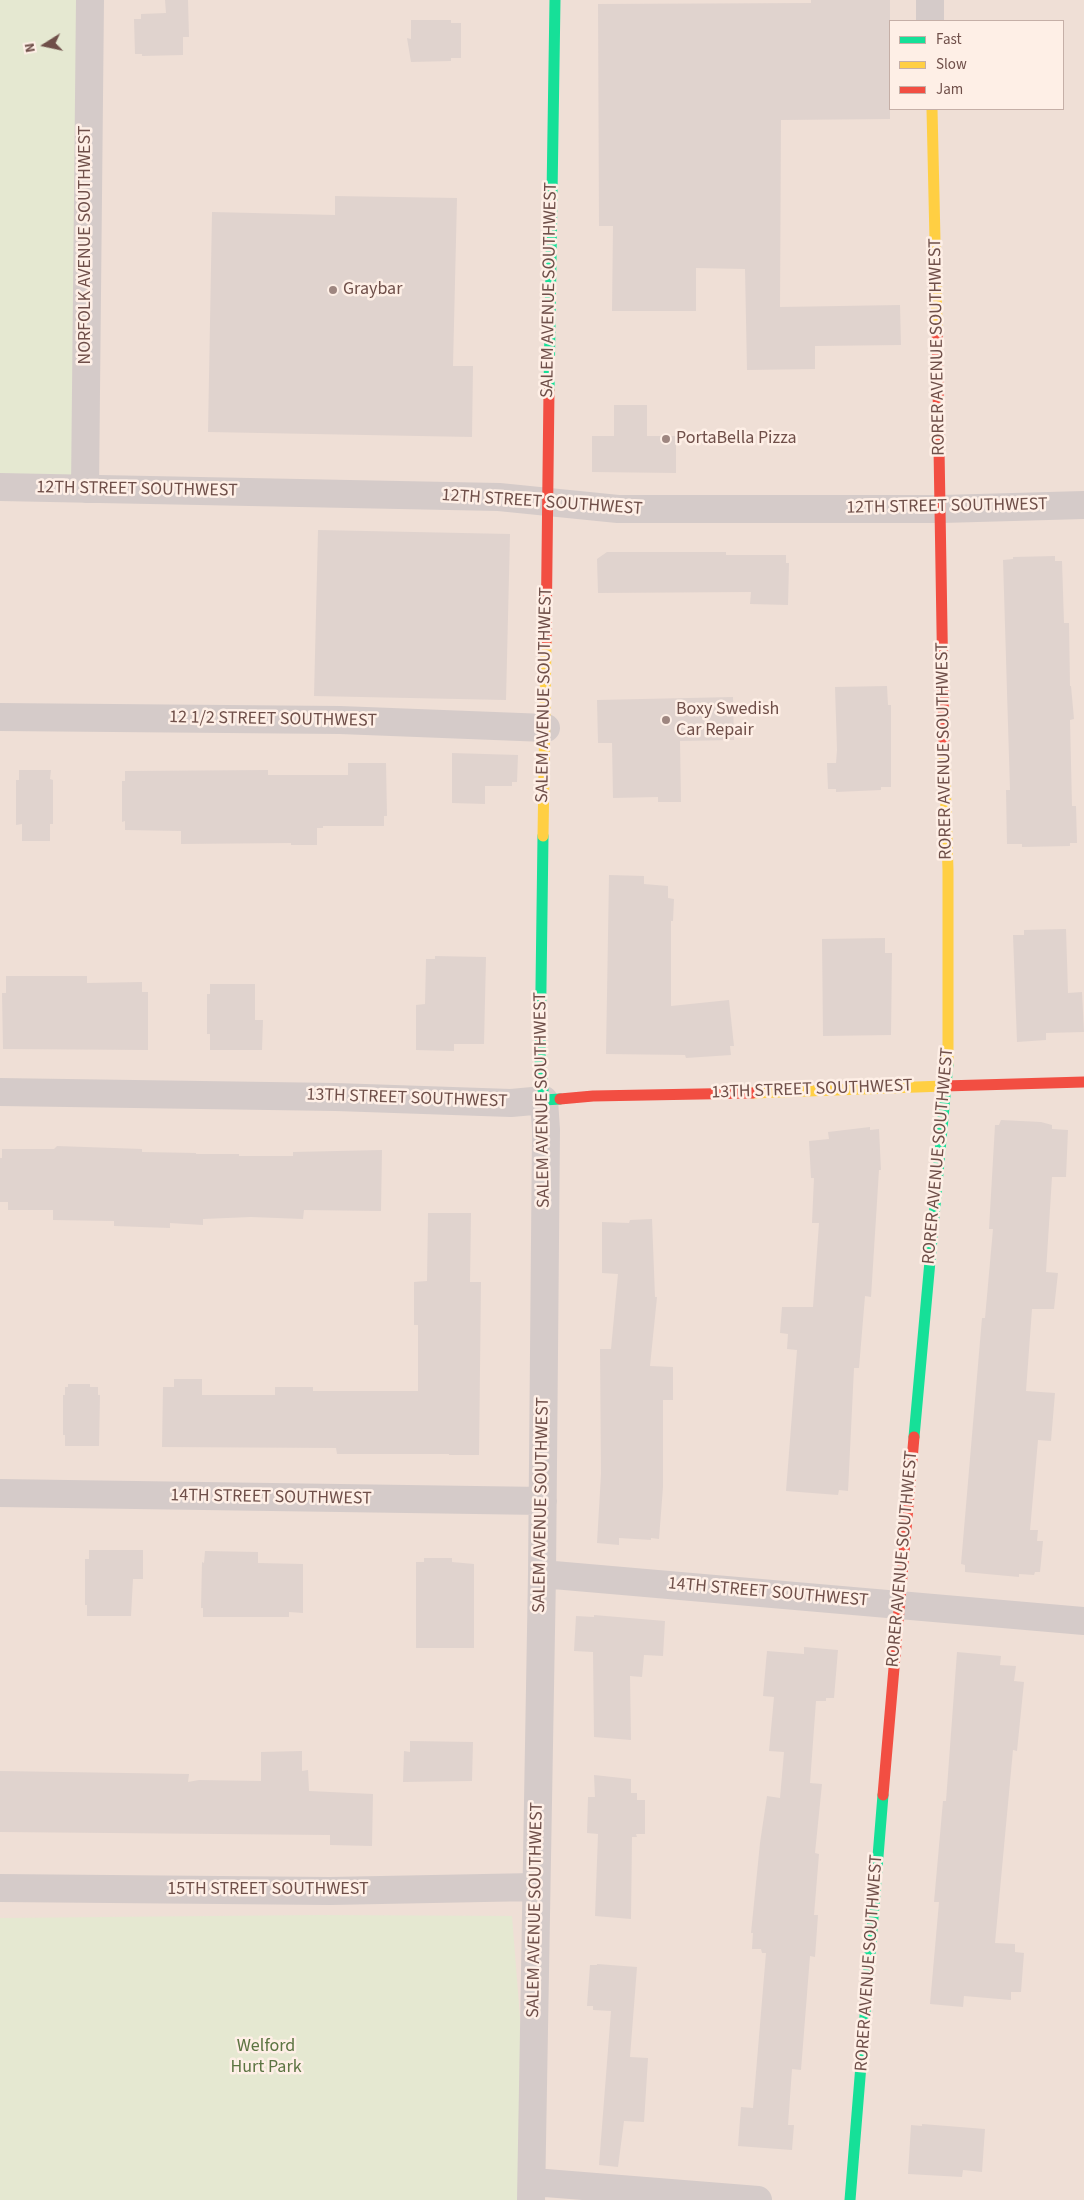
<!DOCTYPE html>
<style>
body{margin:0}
#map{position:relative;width:1084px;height:2200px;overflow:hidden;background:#f4ebe6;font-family:"Source Sans 3",sans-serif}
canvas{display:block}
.legend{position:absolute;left:889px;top:20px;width:175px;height:90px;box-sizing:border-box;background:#feefe6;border:1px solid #c5afa7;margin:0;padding:6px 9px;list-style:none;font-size:15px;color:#6f4f49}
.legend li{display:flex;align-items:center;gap:10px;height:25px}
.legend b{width:25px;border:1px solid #c5afa7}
.north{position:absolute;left:20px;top:20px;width:50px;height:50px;-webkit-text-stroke:4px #feefe6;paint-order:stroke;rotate:260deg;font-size:14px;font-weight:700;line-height:20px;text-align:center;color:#6f4f49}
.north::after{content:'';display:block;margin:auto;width:18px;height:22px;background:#6f4f49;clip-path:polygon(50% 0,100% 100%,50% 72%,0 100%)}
</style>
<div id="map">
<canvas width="1084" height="2200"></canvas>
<ul class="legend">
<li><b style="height:6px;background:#16e098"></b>Fast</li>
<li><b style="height:6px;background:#ffcf43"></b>Slow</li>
<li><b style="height:6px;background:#f24e42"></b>Jam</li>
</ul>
<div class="north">N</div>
</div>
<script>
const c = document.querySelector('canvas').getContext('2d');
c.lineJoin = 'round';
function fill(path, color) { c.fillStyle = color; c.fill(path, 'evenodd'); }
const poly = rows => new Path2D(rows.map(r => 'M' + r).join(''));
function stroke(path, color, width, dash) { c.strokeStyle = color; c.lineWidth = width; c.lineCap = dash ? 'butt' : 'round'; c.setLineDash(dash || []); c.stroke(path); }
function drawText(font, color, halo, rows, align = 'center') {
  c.font = font + ' "Source Sans 3",sans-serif'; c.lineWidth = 5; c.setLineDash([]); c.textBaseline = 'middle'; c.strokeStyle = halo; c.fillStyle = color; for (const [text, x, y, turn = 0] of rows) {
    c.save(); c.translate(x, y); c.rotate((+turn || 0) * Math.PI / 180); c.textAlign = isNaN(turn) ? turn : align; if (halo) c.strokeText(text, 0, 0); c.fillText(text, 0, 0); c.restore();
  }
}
const residential = poly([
 [0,0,1084,0,1084,2200,0,2200],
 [890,21,1063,21,1063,109,890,109]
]);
const green = poly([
 [0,0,90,0,85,489,0,487],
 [319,1915,512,1916,533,2182,531,2200,0,2200,0,1918]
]);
const building = poly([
 [165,0,188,0,189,37,183,37,183,55,142,56,142,54,135,54,134,19,141,19,141,14,166,13],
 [811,0,890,0,890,119,781,120,780,307,900,305,901,345,815,346,815,369,747,370,745,269,696,268,696,311,612,311,613,226,599,226,598,4,811,3],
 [411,20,451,20,451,23,461,23,461,58,451,58,451,61,411,62,407,38,411,39],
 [335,196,457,198,453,366,473,366,472,437,208,432,212,212,335,215],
 [614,405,647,405,647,436,676,436,676,473,592,472,592,436,614,436],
 [318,530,510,534,506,700,314,696],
 [607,552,726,552,726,555,786,555,786,563,789,563,788,605,750,604,751,592,598,593,597,559],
 [1055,556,1055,561,1062,561,1064,623,1069,623,1070,686,1071,686,1074,719,1070,720,1072,806,1076,806,1077,843,1070,843,1070,846,1022,847,1022,844,1007,844,1006,790,1010,790,1003,560,1013,559,1013,557],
 [887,686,888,705,891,705,891,787,881,787,881,790,836,792,836,789,828,789,827,763,836,763,837,750,835,687],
 [733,697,734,740,680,741,681,802,658,802,658,797,613,798,612,743,598,743,597,700],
 [452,753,518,755,517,782,512,782,512,786,485,786,485,804,452,803],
 [348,763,386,763,387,816,384,816,384,826,323,826,323,828,317,828,317,845,291,845,291,843,181,844,181,831,125,830,125,821,122,822,122,781,125,781,125,771,268,770,268,775,348,775],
 [19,770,51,770,50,779,53,780,53,824,50,824,50,841,22,841,22,824,16,825,16,780,19,780],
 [609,875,644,876,644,884,668,886,668,898,674,899,673,921,671,921,671,1006,729,1000,734,1046,730,1046,731,1055,686,1058,685,1055,606,1054],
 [1066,929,1068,993,1082,992,1084,1032,1046,1033,1046,1040,1017,1042,1013,935,1024,935,1024,930],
 [885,938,885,953,892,953,891,1035,823,1036,822,939],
 [435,956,486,957,484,1044,454,1044,454,1051,416,1050,416,1005,425,1004,426,959,435,959],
 [6,976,87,976,87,983,142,982,142,992,148,992,148,1050,3,1049,2,993,6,993],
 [210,984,255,984,255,1020,263,1020,262,1050,210,1050,210,1034,207,1034,207,994,210,994],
 [1001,1120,1041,1122,1052,1125,1052,1129,1068,1130,1066,1177,1052,1177,1046,1272,1058,1273,1054,1309,1032,1309,1026,1391,1055,1393,1051,1441,1038,1440,1030,1530,1038,1530,1037,1541,1043,1541,1040,1572,1035,1572,1034,1575,1019,1574,1019,1577,965,1572,965,1565,961,1564,982,1318,985,1318,993,1229,989,1229,995,1125,999,1125],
 [870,1127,870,1130,879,1129,881,1170,879,1170,871,1297,865,1296,859,1368,854,1368,848,1491,839,1490,838,1495,786,1491,797,1350,787,1349,788,1334,780,1333,782,1307,813,1307,819,1223,812,1223,814,1178,811,1178,809,1141,829,1139,828,1132],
 [57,1146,142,1149,142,1152,196,1153,196,1154,239,1154,239,1156,293,1156,293,1152,382,1150,381,1211,304,1210,303,1219,251,1217,203,1219,203,1225,170,1223,170,1228,114,1226,114,1221,53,1220,53,1210,8,1210,8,1202,0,1202,0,1158,2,1158,2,1149,54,1149],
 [428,1213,471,1213,470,1282,481,1282,479,1455,449,1455,449,1454,337,1454,336,1448,162,1447,163,1387,174,1387,174,1379,202,1379,202,1395,275,1395,275,1387,313,1387,313,1391,418,1391,418,1325,414,1325,414,1282,427,1281],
 [652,1219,655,1297,657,1297,650,1366,673,1367,673,1400,663,1400,663,1487,659,1539,651,1538,651,1540,619,1538,619,1545,597,1543,601,1474,600,1349,611,1349,618,1274,602,1273,602,1222,629,1223,630,1220],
 [68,1384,90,1384,90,1387,98,1387,98,1395,100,1395,99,1446,65,1446,65,1435,63,1435,63,1395,65,1395,65,1387,68,1387],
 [89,1550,143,1550,143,1579,133,1579,131,1616,87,1616,87,1605,85,1605,85,1559,89,1559],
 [205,1551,258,1552,258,1563,303,1564,303,1613,289,1612,289,1617,203,1617,203,1608,201,1608,202,1562,204,1563],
 [424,1558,452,1558,452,1562,474,1564,474,1648,416,1648,416,1562,424,1562],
 [594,1615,665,1621,663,1656,644,1655,642,1677,630,1676,631,1740,594,1737,593,1652,574,1651,576,1616,594,1617],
 [804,1647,838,1650,834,1698,826,1698,826,1701,816,1701,810,1783,822,1784,815,1853,819,1854,814,1915,818,1915,815,1957,810,1956,801,2070,792,2069,788,2125,794,2125,792,2150,738,2146,741,2107,753,2108,766,1953,762,1953,761,1949,752,1949,753,1933,751,1933,760,1843,767,1796,780,1798,784,1752,769,1751,774,1697,763,1696,767,1651,804,1654],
 [957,1652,1001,1656,1000,1665,1016,1666,1014,1681,1024,1682,1017,1751,1013,1750,995,1943,1015,1944,1015,1952,1024,1953,1021,1992,1011,1992,1011,2000,964,1996,963,2007,930,2004,939,1902,934,1902,943,1801,946,1801],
 [410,1741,473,1742,472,1781,403,1782,404,1751,410,1752],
 [302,1751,302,1771,308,1770,309,1791,373,1794,372,1846,330,1845,330,1835,0,1832,0,1771,189,1774,188,1782,199,1780,261,1781,261,1752],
 [594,1775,631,1779,631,1793,637,1793,637,1800,645,1800,645,1834,636,1834,637,1837,632,1837,631,1919,595,1916,598,1834,587,1833,588,1797,595,1797],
 [597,1964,637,1967,630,2057,648,2058,644,2122,624,2121,618,2167,599,2165,611,2011,593,2010,593,2006,587,2006,590,1965,597,1965],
 [922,2124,985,2129,982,2172,963,2170,962,2177,908,2174,911,2125,922,2126]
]);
const street = poly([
 [930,0,930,21],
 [0,487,499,497,618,509,942,509,1084,505],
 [85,489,90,0],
 [0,717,340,720,546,728],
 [0,1092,336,1097,511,1103,544,1100,546,1130,542,1574,531,2200],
 [0,1493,543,1501],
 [542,1574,1084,1621],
 [0,1888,330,1891,535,1887],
 [533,2182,758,2200]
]);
const fast = poly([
 [549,390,555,0],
 [543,836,540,1061,544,1100,560,1099],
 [914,1437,948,1063],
 [850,2200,883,1795]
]);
const slow = poly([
 [932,109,937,328],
 [944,749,948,870,948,1063],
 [543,836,546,643],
 [753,1093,944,1086]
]);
const jam = poly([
 [937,328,944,749],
 [546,643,549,390],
 [944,1086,1084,1082],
 [560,1099,593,1096,753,1093],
 [883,1795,914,1437]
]);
const markers = [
 [333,290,5,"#9e8680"],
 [666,439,5,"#9e8680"],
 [666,720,5,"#9e8680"]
];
const streetNames = [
 ["NORFOLK AVENUE SOUTHWEST",86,245,-90],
 ["SALEM AVENUE SOUTHWEST",550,290,-89],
 ["RORER AVENUE SOUTHWEST",938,347,-91],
 ["12TH STREET SOUTHWEST",137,490,1],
 ["12TH STREET SOUTHWEST",542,503,4],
 ["12TH STREET SOUTHWEST",947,507,-1],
 ["SALEM AVENUE SOUTHWEST",545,695,-89],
 ["12 1/2 STREET SOUTHWEST",273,720,1],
 ["RORER AVENUE SOUTHWEST",945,751,-91],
 ["13TH STREET SOUTHWEST",812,1090,-2],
 ["13TH STREET SOUTHWEST",407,1099,2],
 ["SALEM AVENUE SOUTHWEST",543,1100,-91],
 ["RORER AVENUE SOUTHWEST",939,1156,-85],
 ["14TH STREET SOUTHWEST",271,1498,1],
 ["SALEM AVENUE SOUTHWEST",542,1505,-89],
 ["RORER AVENUE SOUTHWEST",903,1559,-85],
 ["14TH STREET SOUTHWEST",768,1593,5],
 ["15TH STREET SOUTHWEST",268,1890],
 ["SALEM AVENUE SOUTHWEST",536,1910,-89],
 ["RORER AVENUE SOUTHWEST",870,1963,-86]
];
const poiNames = [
 ["Graybar",343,290],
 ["PortaBella Pizza",676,439],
 ["Boxy Swedish",676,710],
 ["Car Repair",676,731]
];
const parkNames = [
 ["Welford",266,2047],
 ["Hurt Park",266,2068]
];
fill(residential, '#efdfd6');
fill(green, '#e5e8d1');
fill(building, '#e0d3ce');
stroke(street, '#d5cbc9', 28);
stroke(fast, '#16e098', 11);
stroke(slow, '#ffcf43', 11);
stroke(jam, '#f24e42', 11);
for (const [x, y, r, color] of markers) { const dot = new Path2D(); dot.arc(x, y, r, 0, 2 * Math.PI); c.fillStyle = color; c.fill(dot); stroke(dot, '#feefe6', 2); }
drawText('18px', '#6f4f49', '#feefe6', streetNames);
drawText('18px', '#6f4f49', '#feefe6', poiNames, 'left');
drawText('18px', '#5c7442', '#feefe6', parkNames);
</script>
